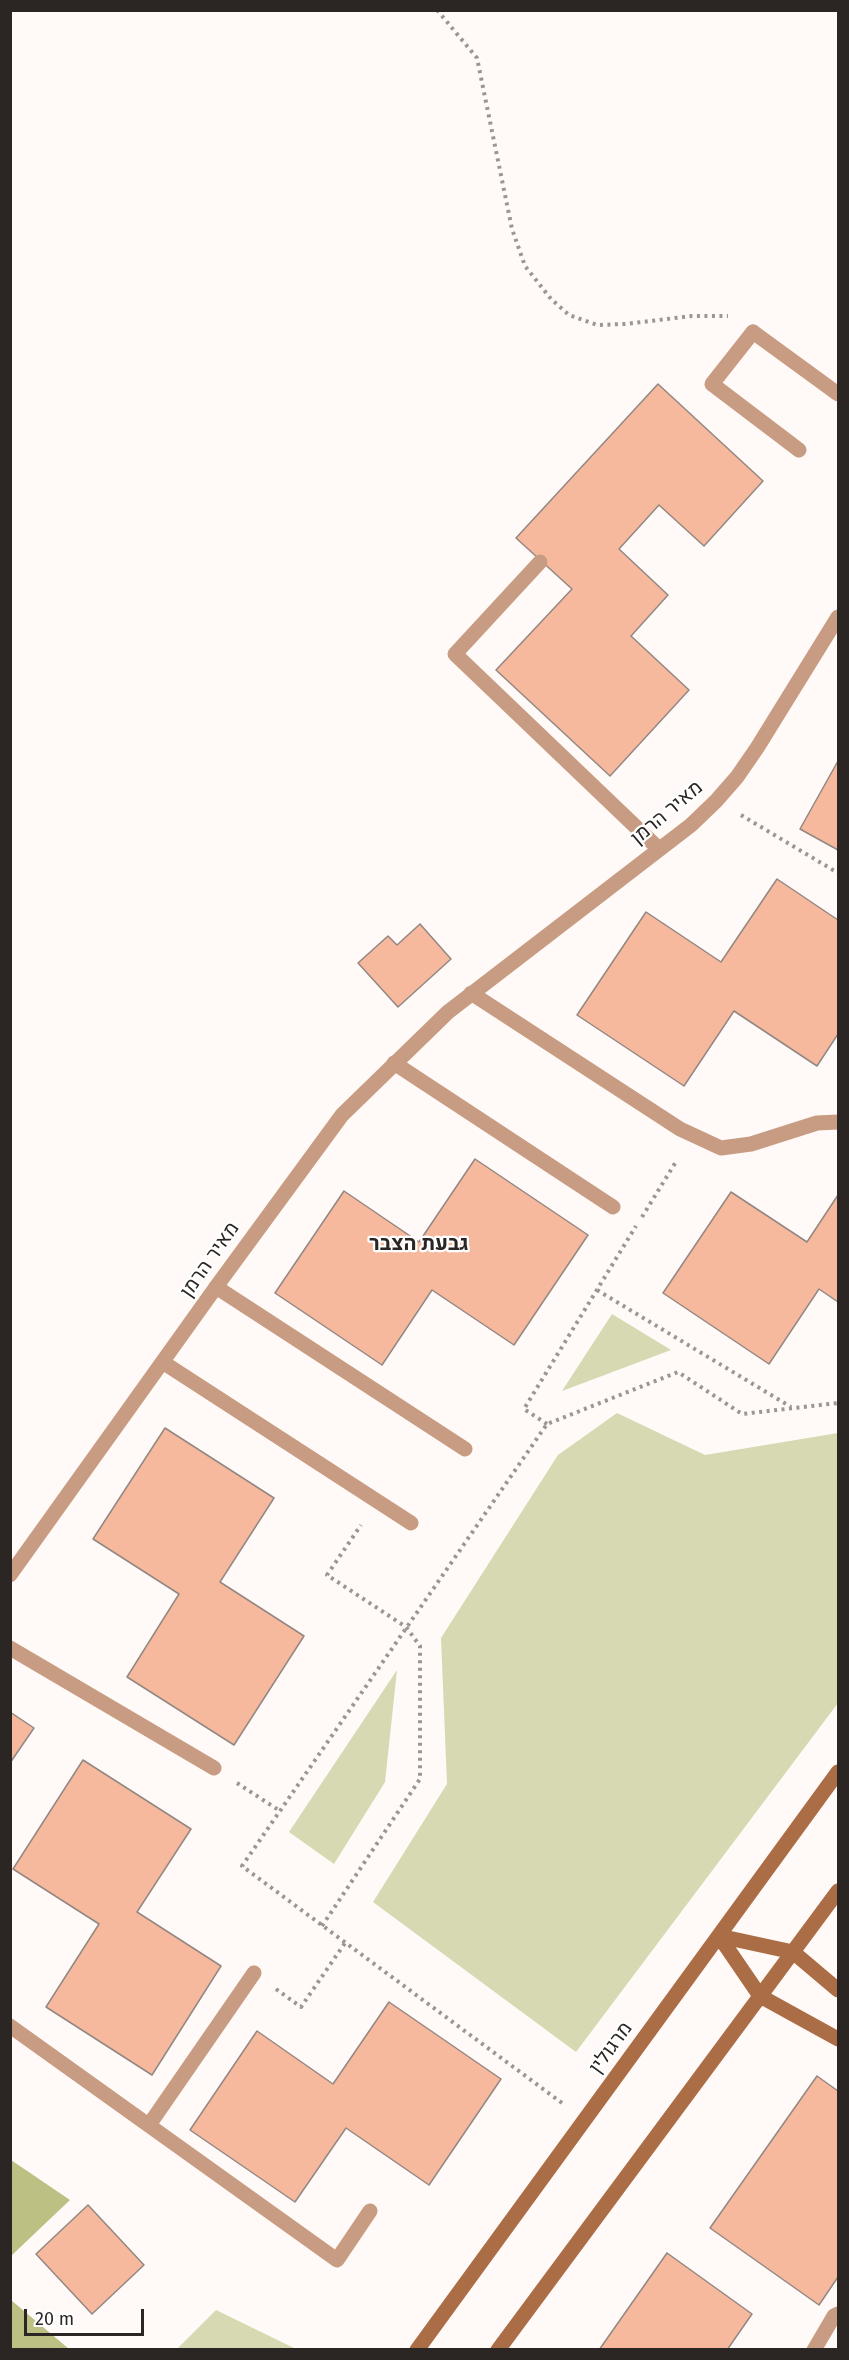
<!DOCTYPE html>
<meta charset="utf-8">
<style>
body{margin:0}
#map{position:relative;width:849px;height:2360px;overflow:hidden;background:#fff9f7;font-family:"Fira Sans",sans-serif}
canvas{display:block}
.frame{position:absolute;inset:0;border:12px solid #2b2624;pointer-events:none}
.scale{position:absolute;left:24px;top:2309px;width:120px;height:27px;box-sizing:border-box;border:3px solid #2b2624;border-top:0;padding-left:8px;font-size:18px;line-height:21px;white-space:nowrap;color:#2b2624;-webkit-text-stroke:4px #fff;paint-order:stroke}
</style>
<div id="map">
<canvas width="849" height="2360"></canvas>
<div class="frame"></div>
<div class="scale">20 m</div>
</div>
<script>
const c = document.querySelector('canvas').getContext('2d');
c.lineJoin = 'round';
function fill(path, color) { c.fillStyle = color; c.fill(path, 'evenodd'); }
const poly = rows => new Path2D(rows.map(r => 'M' + r).join(''));
function stroke(path, color, width, dash) { c.strokeStyle = color; c.lineWidth = width; c.lineCap = dash ? 'butt' : 'round'; c.setLineDash(dash || []); c.stroke(path); }
function drawText(font, color, halo, rows, align = 'center') {
  c.font = font + ' "Fira Sans",Heebo,sans-serif'; c.lineWidth = 4.5; c.setLineDash([]); c.textBaseline = 'middle'; c.strokeStyle = halo; c.fillStyle = color; for (const [text, x, y, turn = 0] of rows) {
    c.save(); c.translate(x, y); c.rotate((+turn || 0) * Math.PI / 180); c.textAlign = isNaN(turn) ? turn : align; if (halo) c.strokeText(text, 0, 0); c.fillText(text, 0, 0); c.restore();
  }
}
const green = poly([
 [612,1314,671,1350,562,1391],
 [617,1413,705,1455,838,1433,838,1703,576,2052,373,1902,447,1784,441,1638,558,1455],
 [397,1670,385,1782,334,1864,289,1832],
 [216,2310,296,2349,177,2349]
]);
const forest = poly([
 [11,2160,70,2200,11,2256],
 [11,2300,69,2349,11,2349]
]);
const building = poly([
 [658,384,763,481,704,546,659,505,619,549,668,595,631,636,689,690,610,776,496,670,572,589,516,538,658,384],
 [838,761,838,850,800,829,838,761],
 [777,879,838,920,838,1034,817,1066,734,1011,684,1086,577,1015,646,912,721,962,777,879],
 [420,924,451,959,398,1007,358,963,388,936,397,945,420,924],
 [475,1159,588,1235,514,1345,432,1290,382,1365,275,1293,344,1191,419,1242,475,1159],
 [731,1192,807,1242,838,1195,838,1302,819,1289,769,1364,663,1293,731,1192],
 [165,1428,274,1498,220,1582,304,1636,234,1745,127,1677,179,1594,93,1539,165,1428],
 [10,1712,34,1728,10,1763,10,1712],
 [83,1760,191,1829,137,1912,221,1966,152,2075,46,2007,99,1924,13,1869,83,1760],
 [389,2002,501,2079,429,2185,346,2128,295,2202,190,2130,257,2031,333,2084,389,2002],
 [817,2076,838,2091,838,2277,819,2305,710,2228,817,2076],
 [88,2205,144,2265,92,2314,36,2254,88,2205],
 [667,2253,752,2314,727,2350,599,2350,667,2253]
]);
const path = poly([
 [437,10,477,58,512,229,525,266,551,299,569,315,597,325,625,324,692,316,728,316],
 [741,815,838,873],
 [642,1217,677,1160],
 [597,1290,791,1407],
 [547,1424,524,1409,636,1226],
 [237,1783,280,1811],
 [322,1926,420,1779,420,1646,406,1627,327,1575,361,1525],
 [276,1989,301,2007,345,1943],
 [562,2103,242,1866,547,1424,678,1372,742,1414,838,1403]
]);
const lane = poly([
 [753,332,712,384,799,450],
 [540,562,455,654,659,849],
 [394,1063,613,1207],
 [216,1287,465,1449],
 [164,1363,411,1523],
 [10,1648,214,1768],
 [10,2026,337,2260,370,2211],
 [149,2125,254,1973]
]);
const street = poly([
 [753,332,838,394],
 [471,993,680,1129,721,1148,751,1144,817,1123,838,1122],
 [10,1575,216,1287,342,1115,448,1012,691,825,716,801,737,777,757,748,838,617],
 [814,2350,834,2316,838,2314]
]);
const secondary = poly([
 [719,1936,760,1996,838,2039],
 [719,1936,793,1952,838,1990],
 [417,2350,838,1772],
 [498,2350,838,1891]
]);
const streetNames = [
 ["מאיר הרמן",667,813,-40],
 ["מאיר הרמן",210,1260,-55],
 ["מרגולין",611,2048,-54]
];
const neighbourhoodNames = [
 ["גבעת הצבר",419,1244]
];
fill(green, '#d6d9b1');
fill(forest, '#bdc083');
fill(building, '#f6b99d');
stroke(building, '#938782', 1.5);
stroke(path, '#9b9694', 4, [3, 4.5]);
stroke(lane, '#c79c82', 15);
stroke(street, '#c79c82', 15);
stroke(secondary, '#ab6d46', 15);
drawText('20px', '#2b2624', '#fff', streetNames);
drawText('bold 21px', '#2b2624', '#fff', neighbourhoodNames);
</script>
